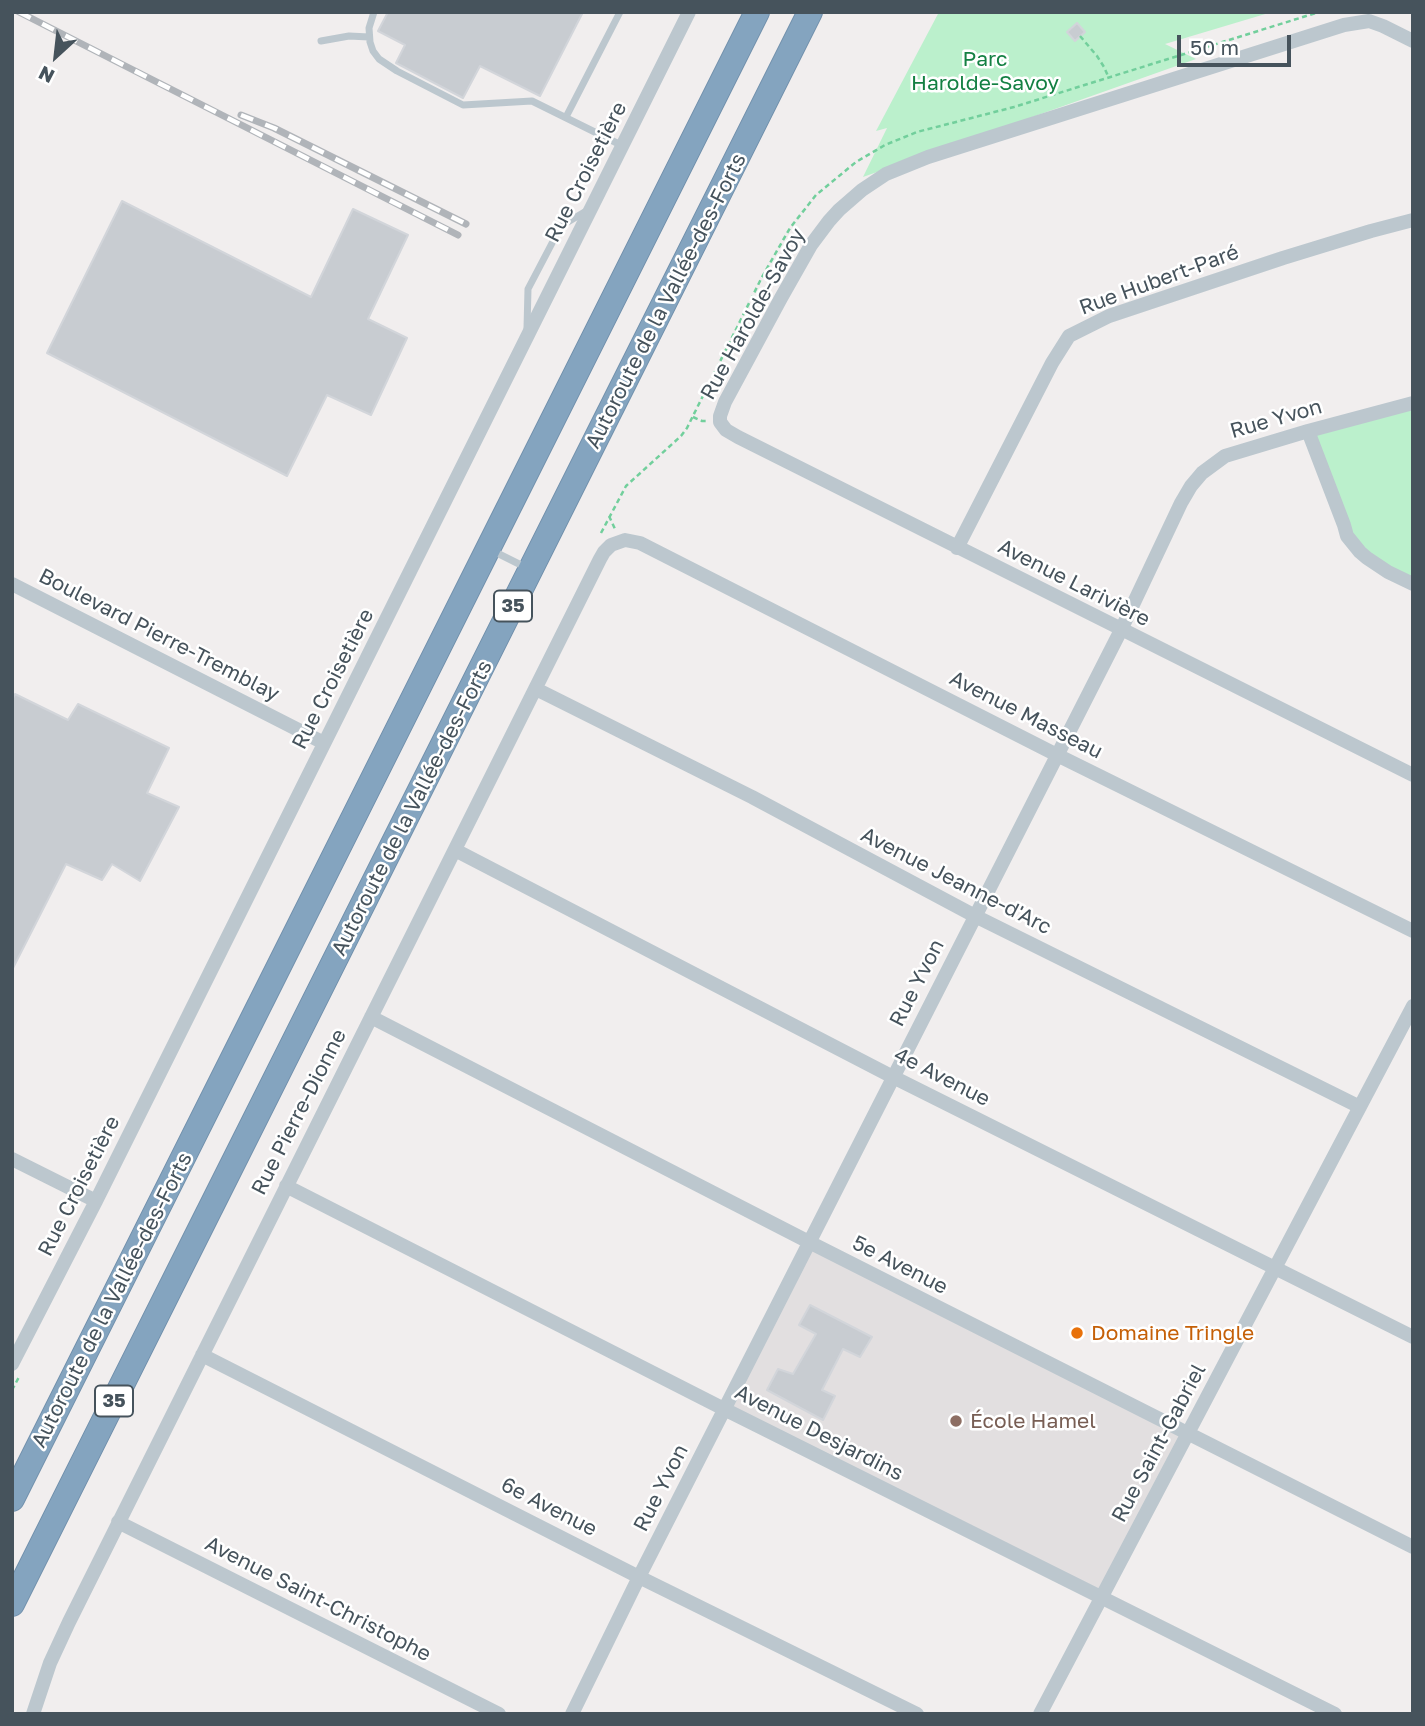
<!DOCTYPE html>
<meta charset="utf-8">
<style>
body{margin:0}
#map{position:relative;width:1425px;height:1726px;overflow:hidden;background:#f1eeee;font-family:"Golos Text",sans-serif}
canvas{display:block}
.frame{position:absolute;inset:0;border:14px solid #46535c;pointer-events:none}
.north{position:absolute;left:21px;top:21px;width:70px;height:70px;-webkit-text-stroke:5px #fff;paint-order:stroke;rotate:207deg;font-size:19px;font-weight:700;line-height:28px;text-align:center;color:#46535c}
.north::after{content:'';display:block;margin:auto;width:24px;height:32px;background:#46535c;clip-path:polygon(50% 0,100% 100%,50% 72%,0 100%)}
.scale{position:absolute;left:1177px;top:35px;width:114px;height:32px;box-sizing:border-box;border:4px solid #46535c;border-top:0;padding-left:9px;font-size:21px;line-height:24px;white-space:nowrap;color:#46535c;-webkit-text-stroke:5px #fff;paint-order:stroke}
</style>
<div id="map">
<canvas width="1425" height="1726"></canvas>
<div class="frame"></div>
<div class="north">N</div>
<div class="scale">50 m</div>
</div>
<script>
const c = document.querySelector('canvas').getContext('2d');
c.lineJoin = 'round';
function fill(path, color) { c.fillStyle = color; c.fill(path, 'evenodd'); }
const poly = rows => new Path2D(rows.map(r => 'M' + r).join(''));
function stroke(path, color, width, dash) { c.strokeStyle = color; c.lineWidth = width; c.lineCap = dash ? 'butt' : 'round'; c.setLineDash(dash || []); c.stroke(path); }
function drawText(font, color, halo, rows, align = 'center') {
  c.font = font + ' "Golos Text",sans-serif'; c.lineWidth = 5; c.setLineDash([]); c.textBaseline = 'middle'; c.strokeStyle = halo; c.fillStyle = color; for (const [text, x, y, turn = 0] of rows) {
    c.save(); c.translate(x, y); c.rotate((+turn || 0) * Math.PI / 180); c.textAlign = isNaN(turn) ? turn : align; if (halo) c.strokeText(text, 0, 0); c.fillText(text, 0, 0); c.restore();
  }
}
const education = poly([
 [809,1242,1188,1434,1101,1597,724,1409]
]);
const green = poly([
 [939,12,1272,12,1165,44,1196,59,863,177,887,128,876,131],
 [1413,400,1413,582,1357,548,1308,431]
]);
const building = poly([
 [388,12,583,12,540,96,480,66,463,98,396,63,405,45,378,31,388,12],
 [1077,23,1085,32,1075,41,1067,32,1077,23],
 [122,201,311,297,353,209,408,235,368,319,407,338,371,415,327,395,287,476,47,353,122,201],
 [15,694,68,720,78,704,169,748,147,793,179,807,140,881,112,864,102,880,66,864,12,970,12,700,15,694],
 [810,1305,872,1337,860,1357,843,1349,822,1390,835,1396,823,1420,767,1390,778,1369,793,1374,816,1334,799,1325,810,1305]
]);
const path = poly([
 [1080,36,1097,56,1104,67,1108,76],
 [693,417,702,421,707,421],
 [609,516,615,529],
 [601,533,626,486,681,436,687,428,762,277,790,228,816,195,856,162,885,145,917,132,1014,107,1319,12],
 [12,1390,19,1377]
]);
const lane = poly([
 [374,12,369,28,370,42,373,51,379,59,397,71,463,105,532,101,623,146],
 [321,41,349,36,369,37],
 [566,117,620,12],
 [527,328,528,289,561,226,588,210],
 [491,550,527,568]
]);
const street = poly([
 [1413,41,1383,26,1369,21,1344,25,928,157,886,174,862,190,839,210,829,221,811,245,781,298,725,402,720,416,720,422,726,430,738,437,1413,775],
 [1308,431,1344,525,1347,536,1360,552,1367,558,1388,572,1413,584],
 [957,548,1052,363,1069,336,1109,316,1283,258,1371,231,1413,220],
 [12,584,324,743],
 [536,689,752,797,975,916,1360,1107],
 [455,850,893,1077,1413,1337],
 [371,1017,809,1242,1413,1547],
 [12,1159,96,1201],
 [286,1186,724,1409,1335,1714],
 [202,1355,639,1577,917,1714],
 [12,1364,96,1201,689,12],
 [118,1522,499,1714],
 [33,1714,50,1663,69,1622,600,559,604,552,611,545,625,540,640,543,1057,755,1413,931],
 [572,1714,639,1577,1121,630,1181,503,1191,486,1202,473,1225,456,1308,431,1413,403],
 [1040,1714,1413,1006]
]);
const highway = poly([
 [12,1499,757,12],
 [12,1604,810,12]
]);
const rail = poly([
 [19,12,458,235],
 [241,115,274,128,466,224]
]);
const markers = [
 [1077,1333,7,"#e8710a"],
 [956,1421,7,"#8d6e63"]
];
const shields = [
 [513,606,38],
 [114,1401,38]
];
const shieldNames = [
 ["35",513,606],
 ["35",114,1401]
];
const parkNames = [
 ["Parc",985,59],
 ["Harolde-Savoy",985,83]
];
const streetNames = [
 ["Rue Croisetière",586,172,-63],
 ["Rue Hubert-Paré",1159,280,-20],
 ["Autoroute de la Vallée-des-Forts",666,301,-63],
 ["Rue Harolde-Savoy",753,314,-61],
 ["Rue Yvon",1276,419,-16],
 ["Avenue Larivière",1074,583,27],
 ["Boulevard Pierre-Tremblay",159,635,27],
 ["Rue Croisetière",333,679,-63],
 ["Avenue Masseau",1026,715,27],
 ["Autoroute de la Vallée-des-Forts",412,808,-63],
 ["Avenue Jeanne-d'Arc",956,881,27],
 ["Rue Yvon",917,983,-63],
 ["4e Avenue",942,1077,27],
 ["Rue Pierre-Dionne",299,1112,-63],
 ["Rue Croisetière",79,1186,-63],
 ["5e Avenue",900,1265,27],
 ["Autoroute de la Vallée-des-Forts",112,1300,-63],
 ["Avenue Desjardins",819,1433,27],
 ["Rue Saint-Gabriel",1159,1443,-62],
 ["Rue Yvon",661,1488,-63],
 ["6e Avenue",549,1507,27],
 ["Avenue Saint-Christophe",318,1599,27]
];
const foodNames = [
 ["Domaine Tringle",1091,1333]
];
const educationNames = [
 ["École Hamel",970,1421]
];
fill(education, '#e2dfe0');
fill(green, '#bbf0cc');
fill(building, '#c8ccd1');
stroke(building, '#d2d5da', 2);
stroke(highway, '#708fab', 26);
stroke(path, '#72cf9c', 2.5, [5, 3.5]);
stroke(lane, '#bcc7ce', 7);
stroke(street, '#bcc7ce', 14);
stroke(highway, '#84a4bf', 24);
stroke(rail, '#b0b4b9', 7);
stroke(rail, '#fff', 4.5, [13]);
for (const [x, y, r, color] of markers) { const dot = new Path2D(); dot.arc(x, y, r, 0, 2 * Math.PI); c.fillStyle = color; c.fill(dot); stroke(dot, '#fff', 2.5); }
for (const [x, y, w] of shields) { const box = new Path2D(); box.roundRect(x - w / 2, y - 15.5, w, 31, 5); c.fillStyle = '#fff'; c.fill(box); stroke(box, '#46535c', 2); }
drawText('bold 19px', '#46535c', null, shieldNames);
drawText('21px', '#148043', '#fff', parkNames);
drawText('21px', '#46535c', '#fff', streetNames);
drawText('21px', '#c56008', '#fff', foodNames, 'left');
drawText('21px', '#785e54', '#fff', educationNames, 'left');
</script>
